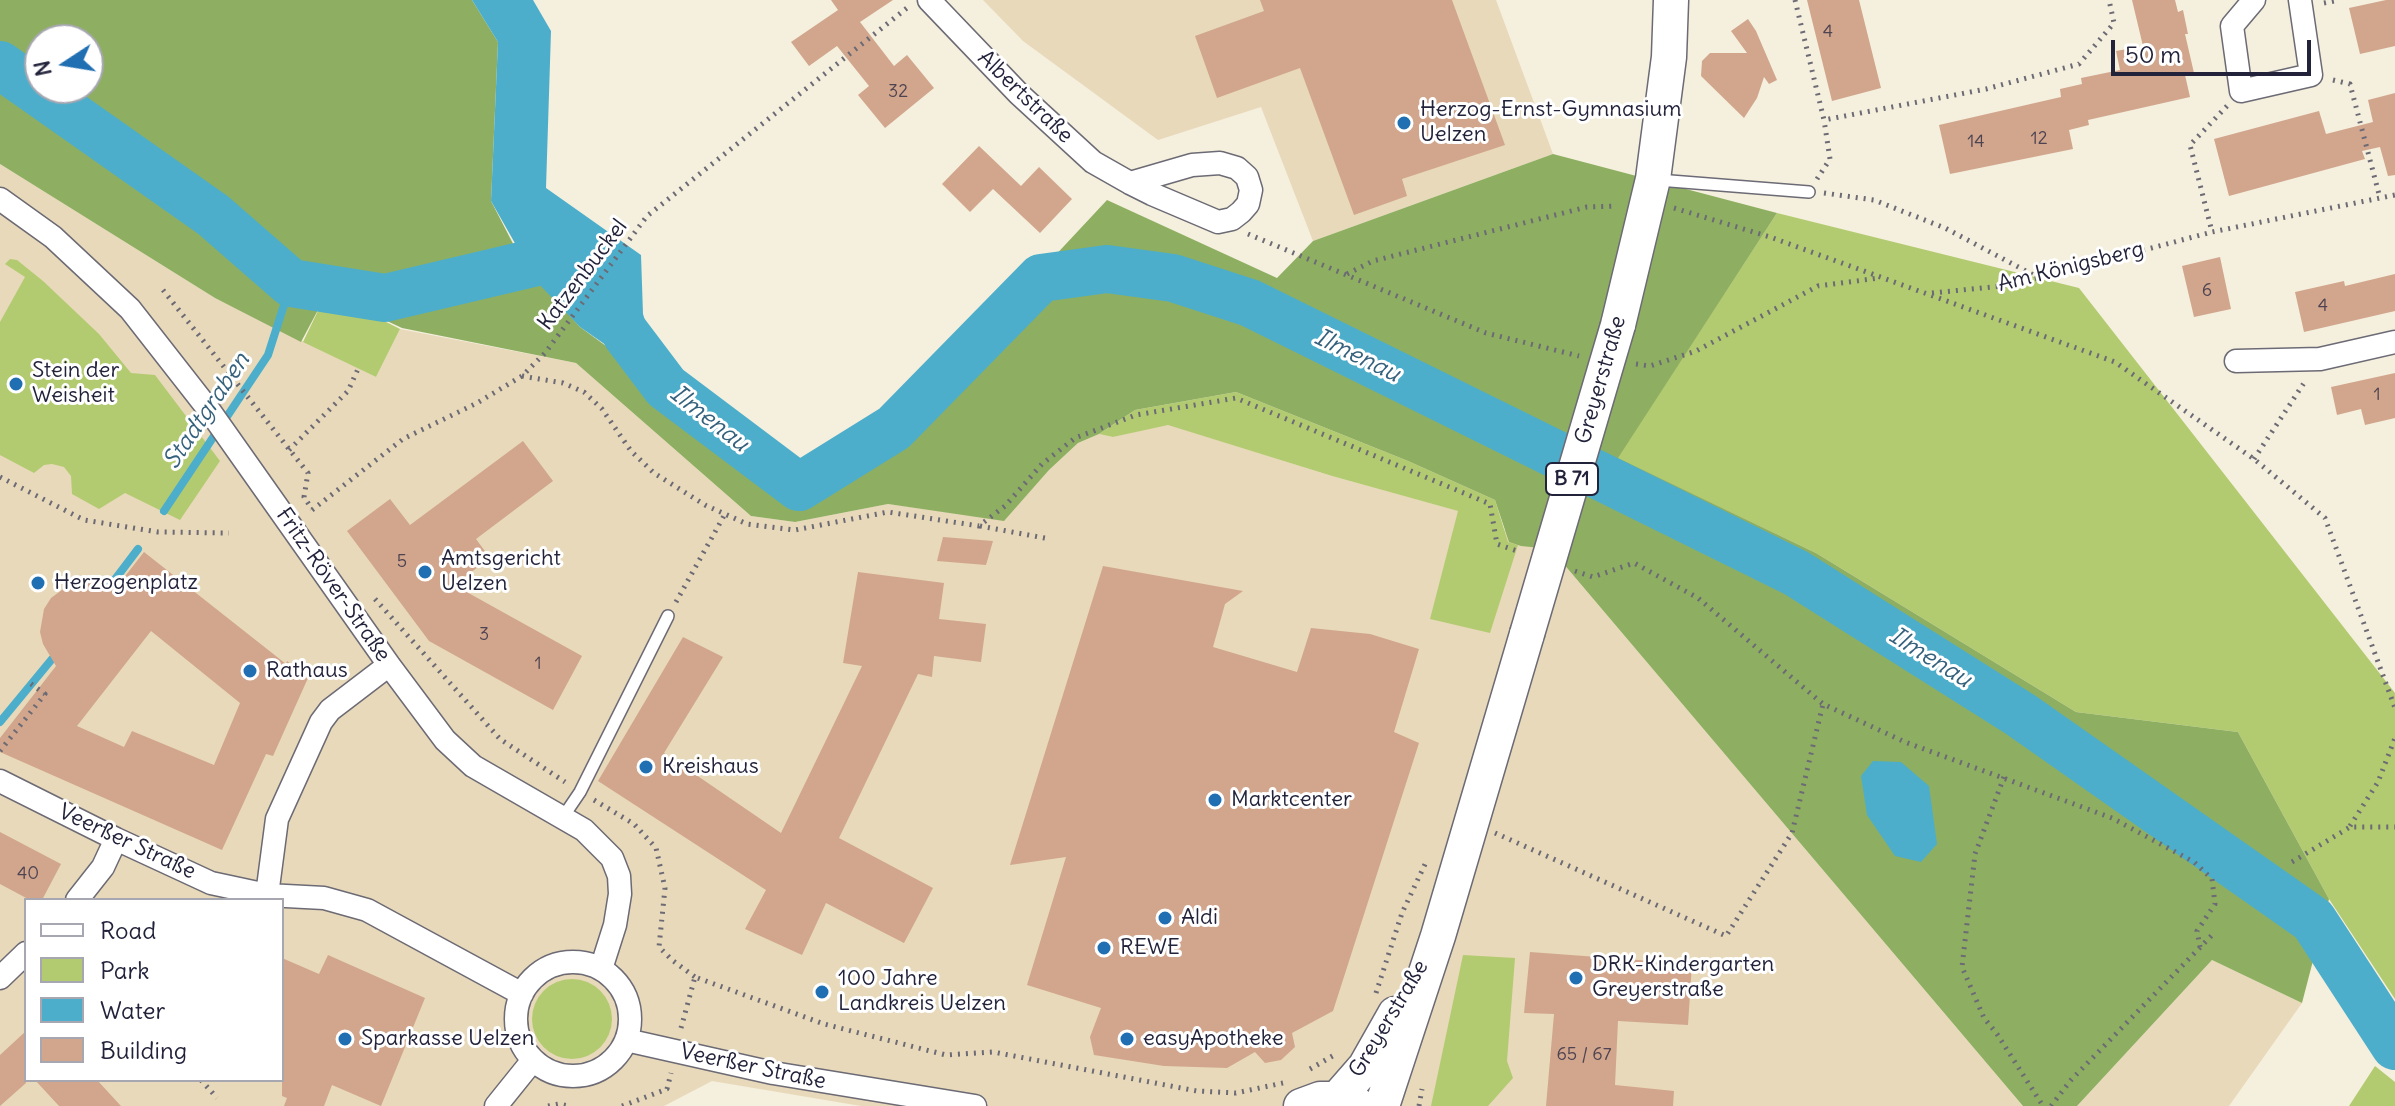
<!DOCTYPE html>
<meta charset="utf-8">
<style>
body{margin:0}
#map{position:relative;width:2395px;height:1106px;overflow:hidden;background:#f5efdd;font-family:Delius,sans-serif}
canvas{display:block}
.legend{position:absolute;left:24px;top:898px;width:260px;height:184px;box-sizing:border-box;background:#fff;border:2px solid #a7a7b1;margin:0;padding:10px 14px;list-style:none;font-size:24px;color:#22223b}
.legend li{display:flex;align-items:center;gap:16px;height:40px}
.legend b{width:40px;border:2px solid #a7a7b1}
.north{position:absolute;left:24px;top:24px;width:80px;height:80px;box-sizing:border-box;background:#fff;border:2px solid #a7a7b1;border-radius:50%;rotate:258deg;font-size:22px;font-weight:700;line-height:32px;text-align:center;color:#22223b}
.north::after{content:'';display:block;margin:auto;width:28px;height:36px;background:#1f6fb2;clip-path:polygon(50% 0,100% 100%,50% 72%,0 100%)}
.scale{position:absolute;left:2111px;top:40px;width:200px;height:36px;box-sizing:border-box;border:4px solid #22223b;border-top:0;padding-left:10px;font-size:24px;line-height:28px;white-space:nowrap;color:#22223b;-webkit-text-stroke:6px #fff;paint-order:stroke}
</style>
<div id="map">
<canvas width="2395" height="1106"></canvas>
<ul class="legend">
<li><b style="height:10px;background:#fff"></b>Road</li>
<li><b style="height:22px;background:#b3cb70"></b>Park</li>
<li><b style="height:22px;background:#4caecb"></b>Water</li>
<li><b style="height:22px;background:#d1a68d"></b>Building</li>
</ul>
<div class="north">N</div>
<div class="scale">50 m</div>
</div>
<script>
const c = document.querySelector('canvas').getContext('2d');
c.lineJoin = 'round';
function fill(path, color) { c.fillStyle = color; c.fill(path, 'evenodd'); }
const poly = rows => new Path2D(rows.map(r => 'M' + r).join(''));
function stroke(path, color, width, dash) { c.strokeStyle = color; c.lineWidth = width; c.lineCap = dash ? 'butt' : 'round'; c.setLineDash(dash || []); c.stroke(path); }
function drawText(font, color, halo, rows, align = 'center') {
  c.font = font + ' Delius,sans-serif'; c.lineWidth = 6; c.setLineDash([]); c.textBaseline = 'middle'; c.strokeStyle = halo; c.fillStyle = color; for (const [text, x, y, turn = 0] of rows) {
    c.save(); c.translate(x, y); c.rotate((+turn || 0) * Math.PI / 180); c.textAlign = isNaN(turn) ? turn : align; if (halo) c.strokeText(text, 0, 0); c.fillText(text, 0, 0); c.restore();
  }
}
const built = poly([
 [983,0,1496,0,1553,154,1313,241,1261,107,1158,140,1023,41],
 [0,164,215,298,376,377,400,329,576,363,751,516,795,522,888,504,1004,520,1049,470,1078,443,1099,434,1113,437,1167,424,1332,476,1459,511,1551,549,2023,1106,1376,1106,1301,1095,1284,1106,861,1106,712,1081,664,1106,0,1106],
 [26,900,282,900,282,1080,26,1080],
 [2212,960,2302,1003,2229,1106,2077,1106]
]);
const green = poly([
 [1777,213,2079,288,2395,693,2395,999,2329,899,2238,732,2076,712,1816,553,1617,458],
 [10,259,17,260,43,281,99,334,131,373,155,375,220,461,180,520,125,493,99,509,72,494,71,476,64,467,52,464,44,465,34,473,0,455,0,322,25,277,5,264],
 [327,292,400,329,376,377,303,342],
 [1236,392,1408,461,1495,500,1508,542,1518,545,1490,633,1430,619,1458,511,1332,476,1168,425,1113,437,1099,434,1135,410],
 [1463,955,1515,958,1507,1061,1513,1078,1488,1106,1431,1106],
 '532 1019a40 40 0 1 1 80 0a40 40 0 1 1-80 0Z',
 [2375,1066,2395,1082,2395,1106,2349,1106]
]);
const forest = poly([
 [0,0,472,0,498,42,491,201,524,265,580,327,799,487,894,428,1107,200,1277,278,1313,241,1553,154,1777,213,1618,458,1816,553,2076,712,2238,732,2329,899,2302,1003,2212,960,2077,1106,2023,1106,1551,549,1521,546,1509,542,1495,500,1408,461,1236,392,1135,410,1099,434,1078,443,1049,470,1004,521,888,504,795,522,751,516,576,363,402,328,327,293,301,342,215,298,0,164],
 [40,40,88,40,88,88,40,88]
]);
const water = poly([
 [472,0,533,0,551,31,546,188,641,255,643,314,666,387,580,327,537,282,491,201,498,42],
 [1873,761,1901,762,1929,786,1937,844,1921,862,1895,856,1867,815,1861,776]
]);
const stream = poly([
 [164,511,268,355,291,283],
 [110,586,138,549],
 [0,722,52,659]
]);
const river = poly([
 [0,65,213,215,291,283,385,298,567,255],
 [626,334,666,387,799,487,894,428,1041,278,1107,269,1173,278,1250,303,1796,573,2021,715,2313,920,2395,1046]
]);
const building = poly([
 [831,0,893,0,860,22,894,66,907,55,934,88,885,128,858,95,869,86,837,46,809,66,791,42,838,10],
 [1260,0,1452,0,1505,145,1402,179,1407,196,1354,215,1300,68,1217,98,1195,36,1264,11],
 [1807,0,1859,0,1881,88,1832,101],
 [2132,0,2175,0,2178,12,2183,10,2188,34,2185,34,2194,73,2185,75,2190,97,2088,120,2089,125,2069,130,2073,149,1950,174,1939,125,2061,97,2060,89,2082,84,2081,78,2120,70,2116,51,2143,46],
 [2386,0,2395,0,2395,46,2360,54,2349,8],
 [1748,19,1756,31,1777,80,1769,84,1764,77,1757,98,1744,118,1701,76,1702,61,1710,53,1747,53,1731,31],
 [2395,93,2395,175,2388,176,2380,147,2362,151,2365,159,2229,196,2214,139,2319,111,2326,134,2373,122,2368,100],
 [979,146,1021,186,1039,167,1072,199,1040,233,993,189,970,212,942,184],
 [2220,257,2231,309,2194,317,2182,266],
 [2395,274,2395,311,2304,332,2295,292,2344,281,2345,286],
 [2395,373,2395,418,2365,425,2361,409,2337,415,2331,387],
 [523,441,553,481,476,539,490,558,454,585,582,656,553,710,429,641,347,531,390,499,410,525],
 [943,537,993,541,986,565,937,561],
 [144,552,286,664,287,661,308,678,273,756,266,754,222,850,0,752,0,738,56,666,43,644,40,632,44,609,51,598,70,584,81,582,94,582,115,589],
 [151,631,240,703,214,765,132,731,124,747,77,726],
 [1103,566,1243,591,1225,604,1213,647,1297,672,1311,628,1370,634,1419,649,1394,732,1419,743,1333,1011,1292,1033,1295,1047,1281,1060,1265,1063,1255,1052,1227,1068,1164,1066,1094,1055,1090,1037,1101,1008,1027,985,1066,857,1010,865],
 [858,572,944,583,939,619,986,624,981,662,934,656,932,677,918,674,839,838,933,888,904,943,826,903,802,955,745,929,766,890,598,781,683,637,723,657,664,753,781,833,862,666,843,663],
 [0,832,61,864,42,900,30,900,0,884],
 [1530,952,1692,964,1688,1025,1618,1021,1615,1085,1674,1091,1673,1106,1546,1106,1554,1014,1524,1013],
 [328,955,425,998,381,1106,332,1085,324,1106,284,1106,287,1098,282,1096,282,958,319,974],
 [26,1031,26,1083,0,1106,0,1055],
 [35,1080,97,1080,121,1106,59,1106]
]);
const path = poly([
 [1795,0,1824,120,1986,89,2079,64,2114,23,2109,0],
 [2324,3,2339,0],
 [2333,80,2350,84,2380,198],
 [2227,106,2190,145,2212,232,2395,195],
 [1817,179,1830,159,1824,120],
 [1824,193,1874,200,1945,228,2039,278],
 [1674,208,1770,237,2115,362,2254,459,2325,518,2395,708],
 [1248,234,1486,333,1579,356],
 [1347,274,1373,261,1587,207,1617,206],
 [163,290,308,473,304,497,312,509],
 [1932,293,2012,285,2212,232],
 [1636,364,1650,366,1696,351,1818,286,1879,278],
 [522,376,563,383,584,392,602,409,631,451,654,473,705,505,747,524,795,530,888,512,979,526,1005,506,1042,464,1075,438,1136,415,1236,398,1490,504,1497,544,1520,552],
 [289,450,348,391,358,369],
 [2254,459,2304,383],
 [0,477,84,520,158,532,229,533],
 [312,510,403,439,477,403,522,376,545,353,647,216,907,8],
 [980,526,1050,539],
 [1575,571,1593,577,1634,563,1698,598,1823,704,1905,742,2112,818,2194,862,2212,879,2215,904,2197,931,2200,947],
 [375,599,500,739,565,782],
 [676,602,725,514],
 [0,751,45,694,27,681],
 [2004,777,1975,854,1962,967,1984,1018,1997,1034,2043,1106],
 [594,800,634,824,656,848,665,888,659,947,672,960,695,977],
 [2350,826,2378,782,2395,738],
 [1495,833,1726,936,1792,833,1823,704],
 [2292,862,2350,827,2395,827],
 [1376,993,1402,913,1427,860],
 [681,1028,695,977,824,1024,946,1055,993,1052,1197,1091,1236,1093,1283,1083],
 [1310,1069,1336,1054],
 [201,1080,217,1098],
 [548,1106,559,1104,569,1106],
 [622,1106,667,1089,671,1073],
 [1419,1106,1422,1089],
 [2051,1106,2071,1080,2215,932]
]);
const service = poly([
 [1658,180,1809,192],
 [563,817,580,792,668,616]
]);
const minor = poly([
 [929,0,1019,94,1093,162,1130,183,1152,194,1218,222,1232,219,1241,212,1248,204,1251,190,1247,177,1237,168,1220,163,1192,165,1130,183],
 [2254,0,2232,26,2241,91,2311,75,2300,0],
 [0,199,53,237,130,309,209,410,389,665,445,740,473,766,584,830,612,858,619,876,620,894,615,925,601,969],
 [2236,361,2320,359,2395,342],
 [0,781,116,839,211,883,267,895,324,898,367,910,522,994],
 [267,895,277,819,321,722,330,710,389,665],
 [77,900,103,867,116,839],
 '516 1019a57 57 0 1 1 114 0a57 57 0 1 1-114 0Z',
 [0,978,26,953],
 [626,1040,773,1073,975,1106],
 [496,1106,533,1060]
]);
const primary = poly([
 [1618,325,1653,179,1669,57,1671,0],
 [1337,1099,1365,1067,1395,1014],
 [1301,1106,1320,1099,1337,1099,1358,1105],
 [1382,1106,1438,936,1527,634]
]);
const primaryBridge = poly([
 [1527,634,1618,325]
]);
const markers = [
 [1404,123,8,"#1f6fb2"],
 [16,384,8,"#1f6fb2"],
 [425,572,8,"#1f6fb2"],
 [38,583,8,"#1f6fb2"],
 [250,671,8,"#1f6fb2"],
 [646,767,8,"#1f6fb2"],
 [1215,800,8,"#1f6fb2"],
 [1165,918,8,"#1f6fb2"],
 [1104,948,8,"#1f6fb2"],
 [1576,978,8,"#1f6fb2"],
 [822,992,8,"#1f6fb2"],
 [345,1039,8,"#1f6fb2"],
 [1127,1039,8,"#1f6fb2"]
];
const numberNames = [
 ["4",1828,32],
 ["32",898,92],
 ["12",2039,139],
 ["14",1976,142],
 ["6",2207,291],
 ["4",2323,306],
 ["1",2377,395],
 ["5",402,562],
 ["3",484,635],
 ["1",538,664],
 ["40",28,874],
 ["65 / 67",1584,1055]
];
const shields = [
 [1572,479,52]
];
const shieldNames = [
 ["B 71",1572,479]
];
const streetNames = [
 ["Albertstraße",1025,97,44],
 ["Am Königsberg",2071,267,-14],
 ["Katzenbuckel",583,275,-53],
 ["Greyerstraße",1601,380,-74],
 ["Fritz-Röver-Straße",333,585,55],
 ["Veerßer Straße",127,842,25],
 ["Greyerstraße",1389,1019,-59],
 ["Veerßer Straße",753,1067,12]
];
const poiNames = [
 ["Herzog-Ernst-Gymnasium",1420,110],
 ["Uelzen",1420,135],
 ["Stein der",32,371],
 ["Weisheit",32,396],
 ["Amtsgericht",441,559],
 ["Uelzen",441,584],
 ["Herzogenplatz",54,583],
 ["Rathaus",266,671],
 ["Kreishaus",662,767],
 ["Marktcenter",1231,800],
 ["Aldi",1181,918],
 ["REWE",1120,948],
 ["DRK-Kindergarten",1592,965],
 ["Greyerstraße",1592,990],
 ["100 Jahre",838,979],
 ["Landkreis Uelzen",838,1004],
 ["Sparkasse Uelzen",361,1039],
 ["easyApotheke",1143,1039]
];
const waterNames = [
 ["Ilmenau",1357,356,26],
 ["Stadtgraben",207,411,-56],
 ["Ilmenau",709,419,38],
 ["Ilmenau",1930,658,32]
];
fill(built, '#e8d9ba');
fill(green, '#b3cb70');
fill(forest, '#8eaf62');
fill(water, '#4caecb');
stroke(stream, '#4caecb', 8);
stroke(river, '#4caecb', 48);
fill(building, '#d1a68d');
stroke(service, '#6c6a74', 14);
stroke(minor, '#6c6a74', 25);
stroke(primary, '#6c6a74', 37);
stroke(path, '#6c6a74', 5, [2, 6]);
stroke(service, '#fff', 11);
stroke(minor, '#fff', 22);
stroke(primary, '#fff', 34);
stroke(primaryBridge, '#6c6a74', 37, []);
stroke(primaryBridge, '#fff', 34);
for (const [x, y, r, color] of markers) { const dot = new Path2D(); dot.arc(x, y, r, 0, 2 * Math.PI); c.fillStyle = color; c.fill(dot); stroke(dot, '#fff', 3); }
drawText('18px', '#4e4350', null, numberNames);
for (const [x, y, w] of shields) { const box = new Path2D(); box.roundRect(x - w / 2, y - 16, w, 32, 6); c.fillStyle = '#fff'; c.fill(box); stroke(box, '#22223b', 2); }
drawText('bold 20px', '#22223b', null, shieldNames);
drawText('22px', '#22223b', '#fff', streetNames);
drawText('22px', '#22223b', '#fff', poiNames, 'left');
drawText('italic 24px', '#35617c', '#fff', waterNames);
</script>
